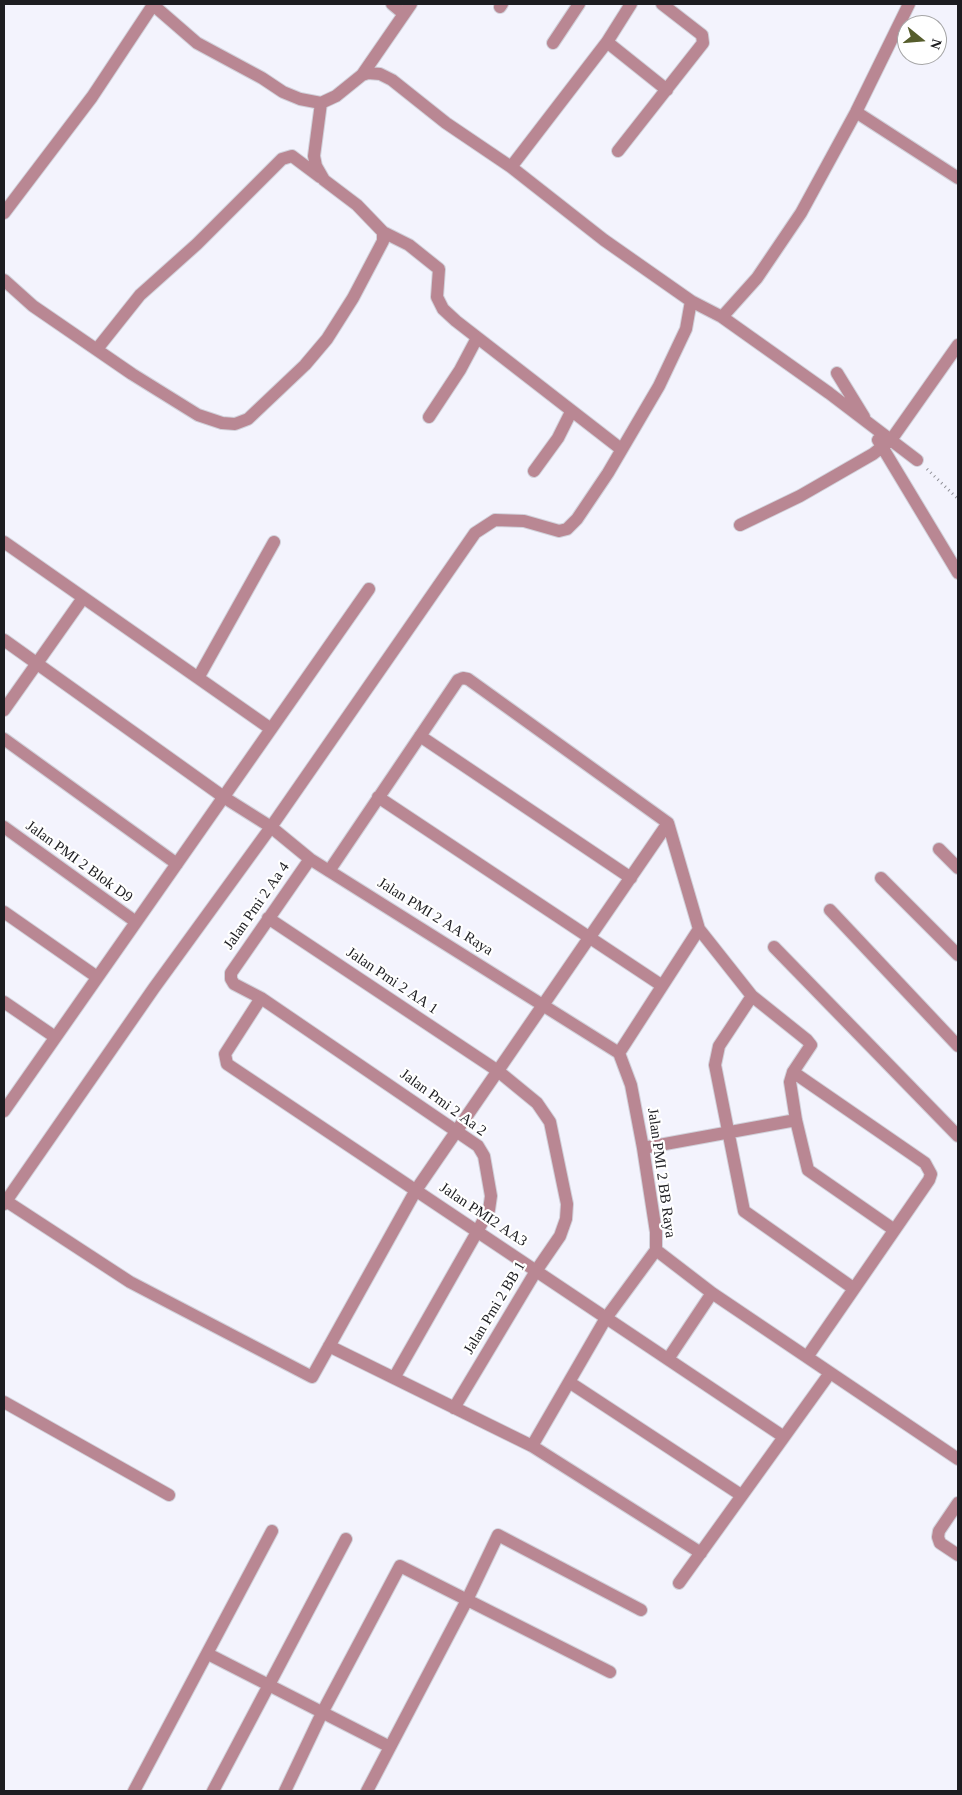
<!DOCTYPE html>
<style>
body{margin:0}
#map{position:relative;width:962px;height:1795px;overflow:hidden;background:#f3f3fd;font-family:"Times New Roman",serif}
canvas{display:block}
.frame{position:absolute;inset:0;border:5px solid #1d1d21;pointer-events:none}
.north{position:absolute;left:897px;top:15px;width:50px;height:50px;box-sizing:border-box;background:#fff;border:1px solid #a5a5a6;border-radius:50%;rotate:107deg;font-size:14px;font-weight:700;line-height:20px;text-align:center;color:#1d1d21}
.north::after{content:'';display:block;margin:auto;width:18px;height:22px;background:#565d2c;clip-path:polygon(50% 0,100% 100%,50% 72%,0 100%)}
</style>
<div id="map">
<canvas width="962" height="1795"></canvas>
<div class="frame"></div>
<div class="north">N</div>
</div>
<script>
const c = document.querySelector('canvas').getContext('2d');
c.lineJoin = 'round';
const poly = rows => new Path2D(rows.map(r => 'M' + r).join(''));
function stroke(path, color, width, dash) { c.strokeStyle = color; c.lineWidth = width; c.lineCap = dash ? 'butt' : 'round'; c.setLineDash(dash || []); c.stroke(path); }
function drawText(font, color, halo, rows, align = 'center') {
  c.font = font + ' "Times New Roman",serif'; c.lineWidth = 4.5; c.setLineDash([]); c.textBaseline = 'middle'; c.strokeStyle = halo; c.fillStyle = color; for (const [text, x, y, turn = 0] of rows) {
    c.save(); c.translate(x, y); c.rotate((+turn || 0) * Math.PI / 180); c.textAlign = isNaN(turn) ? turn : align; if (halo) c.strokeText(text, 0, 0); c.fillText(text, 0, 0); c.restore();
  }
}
const path = poly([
 [927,469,958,499]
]);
const street = poly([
 [152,4,197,43,262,78,283,92,300,99,321,103,336,96,362,75,368,73,380,74,392,80,446,123,511,167,604,240,691,301,722,317,757,278,801,213,856,112,909,4],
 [392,4,404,14],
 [500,7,502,4],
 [607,42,667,90],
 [553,43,579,4],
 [362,75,411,4],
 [856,112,958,178],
 [618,151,703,43,702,35,662,4],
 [511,167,607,42,631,4],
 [4,213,92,97,153,5],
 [383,232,409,245,439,269,437,297,443,309,456,321,621,449],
 [4,280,33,306,132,374,198,415,222,423,235,424,248,419,305,365,327,339,353,298,383,241,383,232,357,205,324,180,316,166,314,156,321,103],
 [722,317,829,393,917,460],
 [97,349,140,295,197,244,282,159,292,156,320,177],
 [837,373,864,417],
 [429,417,460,370,477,338],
 [878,440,958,573],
 [534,471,558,438,571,412],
 [740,525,800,496,873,454,891,440,958,345],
 [4,542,271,729],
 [4,640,225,798,271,827,310,859,619,1053,631,1085,643,1148,656,1232,656,1250,606,1318,532,1446],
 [198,678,274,542],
 [4,710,83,598],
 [420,736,631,878],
 [4,739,177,864],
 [378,797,661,985],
 [668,823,699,929,752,996,807,1040,811,1045,793,1072,790,1082,796,1120,808,1170,893,1229],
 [4,827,136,922],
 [939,849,958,868],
 [310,859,231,973,231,979,234,984,261,998,478,1146,484,1156,491,1196,489,1210,477,1232,394,1378],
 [881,878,958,955],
 [830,910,958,1046],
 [4,912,97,977],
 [268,918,498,1071,537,1103,550,1122,567,1204,566,1219,560,1236,536,1271,454,1408],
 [774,947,958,1136],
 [752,996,719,1046,715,1065,744,1211,853,1288],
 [261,998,225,1054,227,1064,784,1437],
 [4,1002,55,1037],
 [619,1053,699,929],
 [793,1072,925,1163,931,1174,929,1180,807,1357],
 [4,1111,369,589],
 [643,1148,796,1120],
 [6,1201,130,1282,312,1377,416,1190,668,823,468,679,463,678,458,680,329,871],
 [4,1204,154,988,271,827,475,533,495,520,524,521,559,531,567,529,577,519,608,473,659,386,686,329,691,301],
 [656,1250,712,1293,958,1459],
 [329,1346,532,1446,701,1553],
 [668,1359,712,1293],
 [569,1382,741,1495],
 [4,1402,169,1495],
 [958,1503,939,1531,938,1537,940,1543,958,1555],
 [679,1583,830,1373],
 [208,1654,390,1747],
 [134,1791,272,1531],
 [213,1791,346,1539],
 [285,1791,322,1713,400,1566,610,1672],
 [367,1791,467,1600,498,1535,641,1610]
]);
const streetNames = [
 ["Jalan PMI 2 Blok D9",79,862,36],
 ["Jalan Pmi 2 Aa 4",257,906,-55],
 ["Jalan PMI 2 AA Raya",435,917,32],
 ["Jalan Pmi 2 AA 1",392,981,34],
 ["Jalan Pmi 2 Aa 2",443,1103,36],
 ["Jalan PMI 2 BB Raya",661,1173,82],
 ["Jalan PMI2 AA3",483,1215,34],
 ["Jalan Pmi 2 BB 1",495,1308,-59]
];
stroke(street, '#d1d1da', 14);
stroke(path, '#929299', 3, [1, 4]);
stroke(street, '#b98793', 12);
drawText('15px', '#1d1d21', '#fff', streetNames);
</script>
